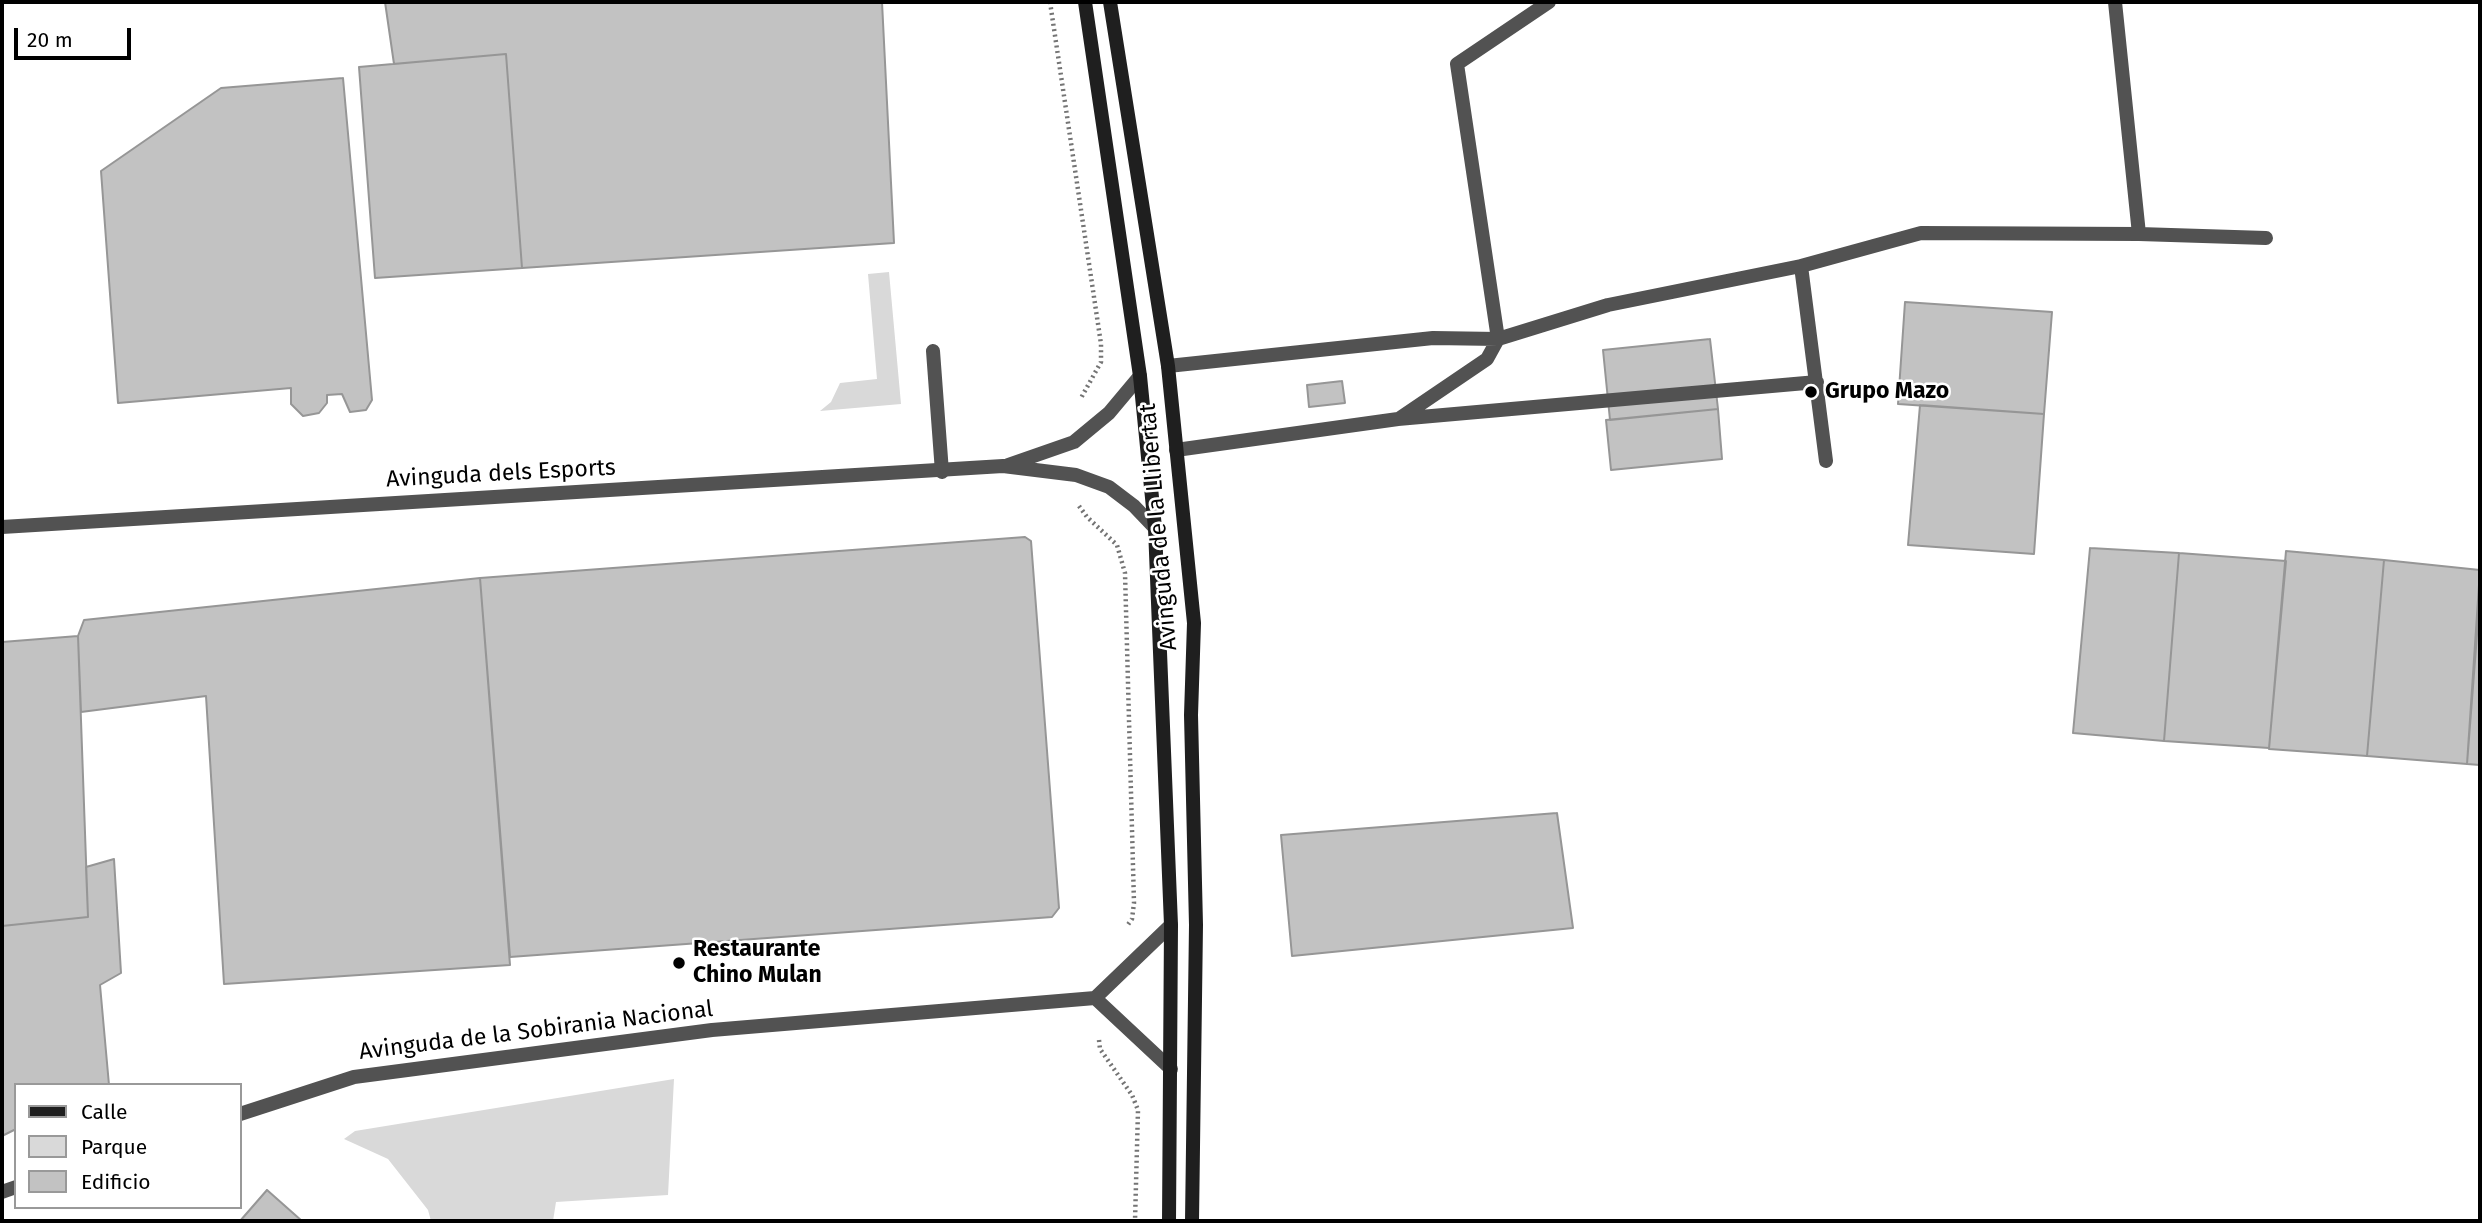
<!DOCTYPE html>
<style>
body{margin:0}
#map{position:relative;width:2482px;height:1223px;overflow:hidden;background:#fff;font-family:"Fira Sans",sans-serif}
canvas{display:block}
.frame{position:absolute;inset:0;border:4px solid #000;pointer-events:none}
.legend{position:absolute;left:14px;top:1083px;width:228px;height:126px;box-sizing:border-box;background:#fff;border:2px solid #999;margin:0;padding:9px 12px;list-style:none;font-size:21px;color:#000}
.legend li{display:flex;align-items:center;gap:14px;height:35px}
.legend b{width:35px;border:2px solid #999}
.scale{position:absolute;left:14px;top:28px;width:117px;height:32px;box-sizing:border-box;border:4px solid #000;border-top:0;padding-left:9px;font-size:21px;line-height:24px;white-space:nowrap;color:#000;-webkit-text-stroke:5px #fff;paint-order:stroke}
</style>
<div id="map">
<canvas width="2482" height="1223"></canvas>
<div class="frame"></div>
<ul class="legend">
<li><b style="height:9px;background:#1f1f1f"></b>Calle</li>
<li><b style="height:19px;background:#d9d9d9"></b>Parque</li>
<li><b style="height:19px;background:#c2c2c2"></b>Edificio</li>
</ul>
<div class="scale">20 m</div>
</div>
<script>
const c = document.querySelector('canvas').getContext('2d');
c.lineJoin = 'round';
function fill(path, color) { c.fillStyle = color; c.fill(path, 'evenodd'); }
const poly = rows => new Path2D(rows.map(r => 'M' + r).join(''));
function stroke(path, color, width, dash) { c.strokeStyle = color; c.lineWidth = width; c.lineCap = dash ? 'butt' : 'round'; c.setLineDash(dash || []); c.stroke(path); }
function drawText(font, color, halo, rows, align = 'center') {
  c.font = font + ' "Fira Sans",sans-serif'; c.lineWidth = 5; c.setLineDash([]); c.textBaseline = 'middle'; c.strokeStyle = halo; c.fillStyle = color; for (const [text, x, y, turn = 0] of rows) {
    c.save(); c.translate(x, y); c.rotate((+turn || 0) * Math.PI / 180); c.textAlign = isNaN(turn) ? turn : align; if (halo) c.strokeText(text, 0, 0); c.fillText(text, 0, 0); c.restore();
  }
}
const green = poly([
 [889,272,901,404,820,411,831,402,840,383,877,379,868,274],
 [674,1079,668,1195,556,1202,553,1221,431,1221,428,1210,388,1159,344,1139,355,1131]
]);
const building = poly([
 [385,2,882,2,894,243,522,268,506,54,394,64,385,2],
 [506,54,522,268,375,278,359,67,506,54],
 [343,78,372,400,366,410,350,412,342,394,327,395,327,403,319,413,303,416,291,404,291,388,118,403,101,171,221,88,343,78],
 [1905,302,2052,312,2044,414,1898,404,1905,302],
 [1710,339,1718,409,1610,420,1603,350,1710,339],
 [1342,381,1345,403,1309,407,1307,385,1342,381],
 [1920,405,2044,414,2034,554,1908,545,1920,405],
 [1718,409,1722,459,1611,470,1606,420,1718,409],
 [1025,537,1031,541,1059,908,1052,917,510,957,480,578,1025,537],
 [2090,548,2179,553,2164,741,2073,733,2090,548],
 [2286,551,2384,560,2367,756,2269,749,2286,551],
 [2179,553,2286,561,2269,748,2164,741,2179,553],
 [2384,560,2480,570,2467,764,2367,756,2384,560],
 [480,578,510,965,224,984,206,696,81,712,78,636,84,620,480,578],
 [2480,596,2480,765,2467,764,2480,596],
 [78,636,88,917,2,926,2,642,78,636],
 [1557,813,1573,928,1292,956,1281,835,1557,813],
 [114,859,121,973,100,985,109,1085,16,1085,16,1129,2,1136,2,926,88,917,86,867,114,859],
 [267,1190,302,1221,240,1221,267,1190]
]);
const path = poly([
 [1050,2,1101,344,1101,362,1081,398],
 [1079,506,1087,517,1117,545,1125,573,1134,903,1132,919,1127,926],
 [1099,1040,1100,1049,1132,1095,1138,1110,1135,1221]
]);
const lane = poly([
 [2139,234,2266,238],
 [1801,266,1921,233,2139,234,2115,2],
 [933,351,942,472],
 [1168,366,1433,338,1498,339,1608,305,1801,266,1826,461],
 [1400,418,1487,359,1498,339,1457,64,1549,2],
 [1176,450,1398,419,1817,382]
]);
const street = poly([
 [1008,465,1074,442,1109,413,1140,376],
 [2,527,1003,466,1076,475,1109,487,1134,506,1155,528],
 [1095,998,1171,1069],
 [240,1114,354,1077,712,1030,1095,998,1171,925],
 [2,1192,16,1187]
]);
const secondary = poly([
 [1085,2,1140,376,1155,528,1171,925,1169,1221],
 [1110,2,1168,366,1194,623,1191,715,1196,925,1192,1221]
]);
const markers = [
 [1811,392,7,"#000"],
 [679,963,7,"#000"]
];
const poiNames = [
 ["Grupo Mazo",1825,392],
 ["Restaurante",693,950],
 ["Chino Mulan",693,976]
];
const streetNames = [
 ["Avinguda dels Esports",501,474,-3],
 ["Avinguda de la Llibertat",1159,527,-95],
 ["Avinguda de la Sobirania Nacional",536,1031,-7]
];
fill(green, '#d9d9d9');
fill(building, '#c2c2c2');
stroke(building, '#969696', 2);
stroke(path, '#747474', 4.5, [2, 3.5]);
stroke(lane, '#525252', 14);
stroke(street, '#525252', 14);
stroke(secondary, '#1f1f1f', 14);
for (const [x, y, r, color] of markers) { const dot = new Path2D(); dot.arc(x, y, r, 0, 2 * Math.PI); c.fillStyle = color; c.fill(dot); stroke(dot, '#fff', 2.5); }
drawText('bold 23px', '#000', '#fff', poiNames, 'left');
drawText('23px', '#000', '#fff', streetNames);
</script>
